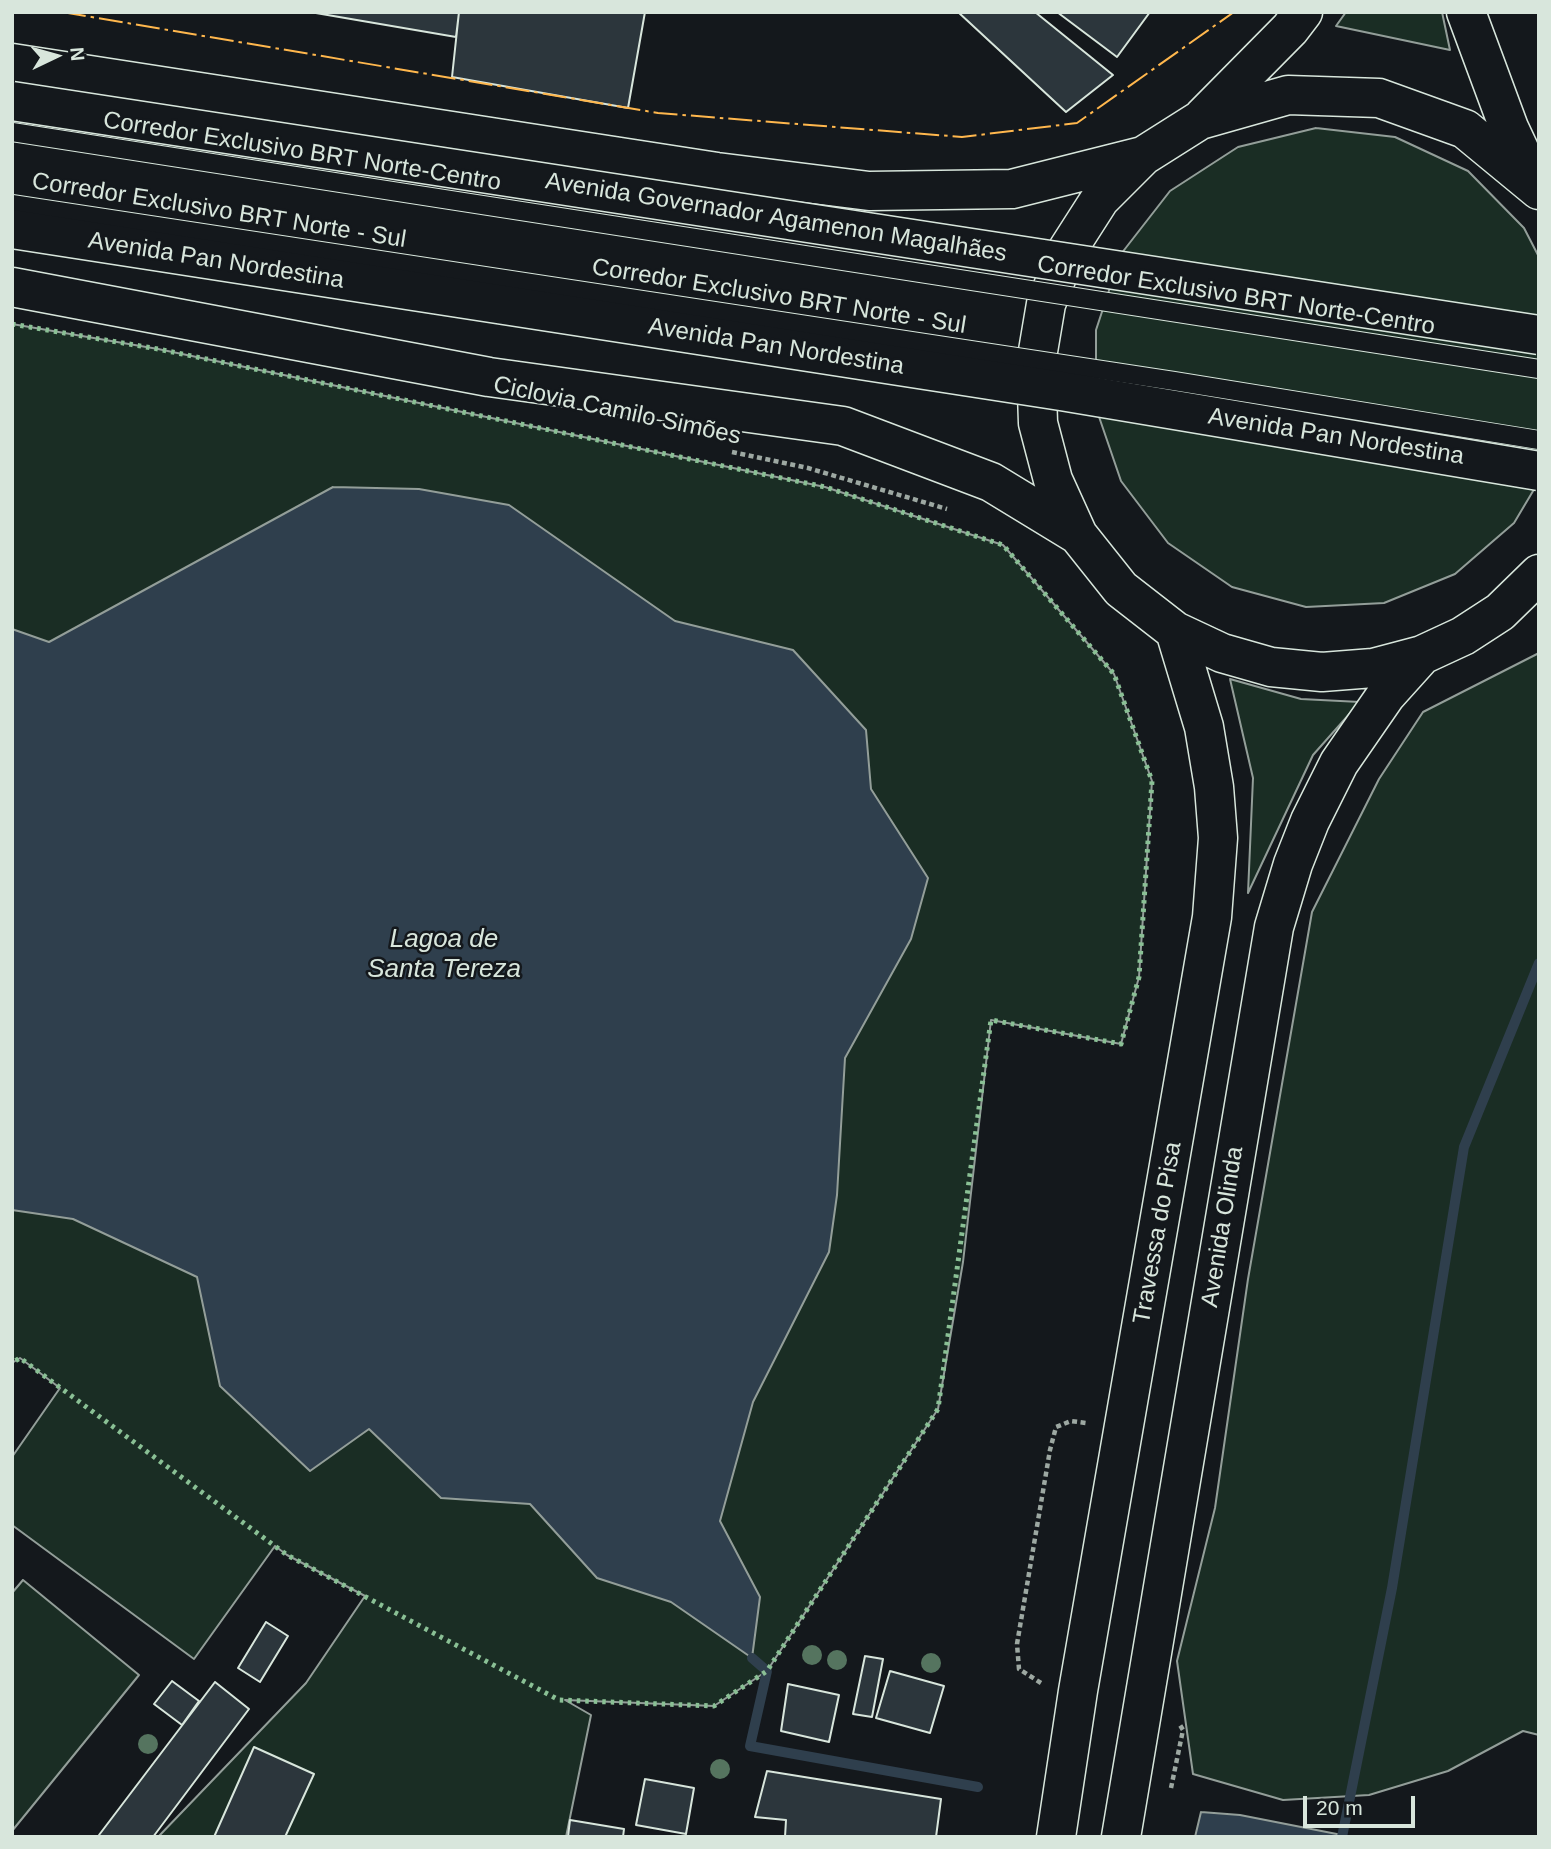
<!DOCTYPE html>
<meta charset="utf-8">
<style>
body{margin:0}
#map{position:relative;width:1551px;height:1849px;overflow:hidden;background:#14181c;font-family:Arial,sans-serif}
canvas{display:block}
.frame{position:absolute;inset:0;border:14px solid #d8e6dc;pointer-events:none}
.north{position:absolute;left:21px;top:21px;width:70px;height:70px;-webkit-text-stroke:5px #14181c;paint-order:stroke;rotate:85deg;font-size:19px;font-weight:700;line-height:28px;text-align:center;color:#d8e6dc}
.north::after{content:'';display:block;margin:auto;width:24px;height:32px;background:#d8e6dc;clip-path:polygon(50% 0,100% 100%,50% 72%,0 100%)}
.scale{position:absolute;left:1303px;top:1796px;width:112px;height:32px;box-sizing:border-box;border:4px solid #d8e6dc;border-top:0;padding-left:9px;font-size:21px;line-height:24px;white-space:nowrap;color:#d8e6dc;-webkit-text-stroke:5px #14181c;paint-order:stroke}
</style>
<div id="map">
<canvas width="1551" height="1849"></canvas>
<div class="frame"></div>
<div class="north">N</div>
<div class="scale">20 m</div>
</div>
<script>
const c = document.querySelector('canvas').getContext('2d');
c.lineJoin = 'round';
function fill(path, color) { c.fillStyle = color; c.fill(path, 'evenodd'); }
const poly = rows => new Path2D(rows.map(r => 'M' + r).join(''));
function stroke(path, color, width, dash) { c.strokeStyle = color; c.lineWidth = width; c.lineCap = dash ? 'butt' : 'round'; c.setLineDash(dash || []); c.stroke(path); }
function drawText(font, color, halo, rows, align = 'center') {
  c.font = font + ' Arial,sans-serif'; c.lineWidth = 5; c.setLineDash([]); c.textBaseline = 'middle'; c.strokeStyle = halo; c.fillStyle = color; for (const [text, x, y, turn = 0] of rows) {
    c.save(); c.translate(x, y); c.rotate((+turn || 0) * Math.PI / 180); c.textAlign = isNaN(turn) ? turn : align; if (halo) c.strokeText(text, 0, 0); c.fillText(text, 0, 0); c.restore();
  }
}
const green = poly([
 [1346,12,1442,12,1450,50,1336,26,1346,12],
 [1316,128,1395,137,1468,171,1524,228,1539,257,1539,481,1514,523,1455,574,1384,603,1306,607,1232,587,1168,543,1121,481,1096,408,1096,330,1121,254,1170,191,1238,147,1316,128],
 [12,324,158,349,825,487,1003,545,1114,674,1152,781,1139,977,1121,1044,991,1020,963,1262,938,1409,767,1671,714,1706,565,1700,591,1715,566,1837,158,1837,306,1683,365,1596,287,1555,275,1546,194,1659,12,1525,12,1457,60,1388,20,1358,12,1363,12,324],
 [1539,653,1539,1735,1523,1731,1448,1771,1369,1795,1283,1800,1193,1774,1177,1661,1215,1508,1248,1279,1312,912,1379,779,1423,712,1539,653],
 [1230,679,1301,699,1360,702,1313,755,1248,893,1253,778,1230,679],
 [23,1580,139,1675,12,1831,12,1593,23,1580]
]);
const water = poly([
 [333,487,419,489,509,505,675,621,793,650,866,730,871,789,928,878,911,939,845,1058,837,1195,829,1252,753,1402,720,1521,760,1597,752,1658,671,1602,597,1578,530,1504,441,1498,369,1429,310,1471,220,1386,197,1277,73,1219,12,1210,12,629,49,642,333,487],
 [1201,1812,1240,1815,1352,1837,1195,1837,1201,1812]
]);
const stream = poly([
 [752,1658,767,1671,750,1746,978,1787],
 [1342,1837,1392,1588,1464,1147,1539,963]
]);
const building = poly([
 [310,12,459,12,456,37,310,12],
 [459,12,645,12,628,108,452,77,459,12],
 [958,12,1035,12,1113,75,1066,112,958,12],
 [1057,12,1150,12,1117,57,1057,12],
 [266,1622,288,1636,260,1682,238,1668,266,1622],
 [865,1656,883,1659,872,1717,853,1714,865,1656],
 [890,1671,944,1686,930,1733,876,1718,890,1671],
 [172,1681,199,1701,182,1725,154,1704,172,1681],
 [215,1682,249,1709,153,1837,101,1837,99,1835,215,1682],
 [788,1684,839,1695,829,1742,781,1731,788,1684],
 [254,1747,314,1774,285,1837,214,1837,254,1747],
 [767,1771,941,1799,936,1837,785,1837,786,1820,755,1817,767,1771],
 [645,1779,694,1788,686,1834,636,1825,645,1779],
 [570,1820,624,1829,623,1837,568,1837,570,1820]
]);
const path = poly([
 [732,452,808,468,947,509],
 [1041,1683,1019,1669,1017,1644,1050,1450,1056,1427,1071,1421,1086,1423],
 [1171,1788,1183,1730,1180,1725]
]);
const primary = poly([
 [1466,12,1509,128,1533,179],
 [12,63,717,172,869,191,1012,189,1143,156],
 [1203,117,1290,29,1303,12],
 [1539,190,1465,129,1379,98,1288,95,1200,120,1143,156,1100,199,1068,249,1046,304,1036,363,1038,423,1053,480,1078,535,1121,589,1175,631,1222,653,1271,667,1322,672,1373,668,1422,655,1463,636,1500,612,1539,574],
 [12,287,489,377,843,426,991,482,1078,535],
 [1056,1837,1078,1691,1212,917,1218,838,1214,787,1204,727,1175,631],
 [1121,1837,1274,927,1293,864,1310,821,1339,763,1386,695,1422,655]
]);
const laneBridge = poly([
 [12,132,1539,369],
 [12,204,1174,381,1539,440]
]);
const highwayBridge = poly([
 [12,101,1539,335],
 [12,229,1061,391,1539,471]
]);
const hedge = poly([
 [12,324,158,349,825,487,1003,545,1114,674,1152,781,1139,977,1121,1044,991,1020,938,1409,767,1671,714,1706,559,1700,287,1555,20,1358,12,1363]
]);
const power = poly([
 [62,12,658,113,962,137,1077,123,1234,12]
]);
const trees = [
 [812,1655],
 [837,1660],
 [931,1663],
 [148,1744],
 [720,1769]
];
const streetNames = [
 ["Corredor Exclusivo BRT Norte-Centro",302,152,9],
 ["Corredor Exclusivo BRT Norte - Sul",219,211,9],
 ["Avenida Governador Agamenon Magalhães",776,218,9],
 ["Avenida Pan Nordestina",216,261,9],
 ["Corredor Exclusivo BRT Norte-Centro",1236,296,9],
 ["Corredor Exclusivo BRT Norte - Sul",779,297,9],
 ["Avenida Pan Nordestina",776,347,9],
 ["Ciclovia Camilo Simões",617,411,12],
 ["Avenida Pan Nordestina",1336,437,9],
 ["Avenida Olinda",1223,1227,-81],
 ["Travessa do Pisa",1158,1233,-80]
];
const waterNames = [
 ["Lagoa de",444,940],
 ["Santa Tereza",444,970]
];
fill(green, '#1a2d24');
stroke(green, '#939e99', 2);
fill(water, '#2f3f4d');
stroke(water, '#939e99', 2);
stroke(stream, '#2f3f4d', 10);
fill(building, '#2c363c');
stroke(building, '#d8e6dc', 2);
stroke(primary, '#d8e6dc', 41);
stroke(path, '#9da8a2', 4.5, [5, 3.5]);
stroke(primary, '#14181c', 38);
stroke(laneBridge, '#d8e6dc', 20, []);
stroke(highwayBridge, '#d8e6dc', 41, []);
stroke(laneBridge, '#14181c', 18);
stroke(highwayBridge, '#14181c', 38);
stroke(hedge, '#8ac095', 5, [3.5, 5]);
stroke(power, '#ffb74d', 2, [24, 5, 3.5, 5]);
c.fillStyle = '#55745f';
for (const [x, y] of trees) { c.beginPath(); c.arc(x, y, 10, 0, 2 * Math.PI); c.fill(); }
drawText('24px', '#d8e6dc', '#14181c', streetNames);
drawText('italic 26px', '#d8e6dc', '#14181c', waterNames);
</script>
